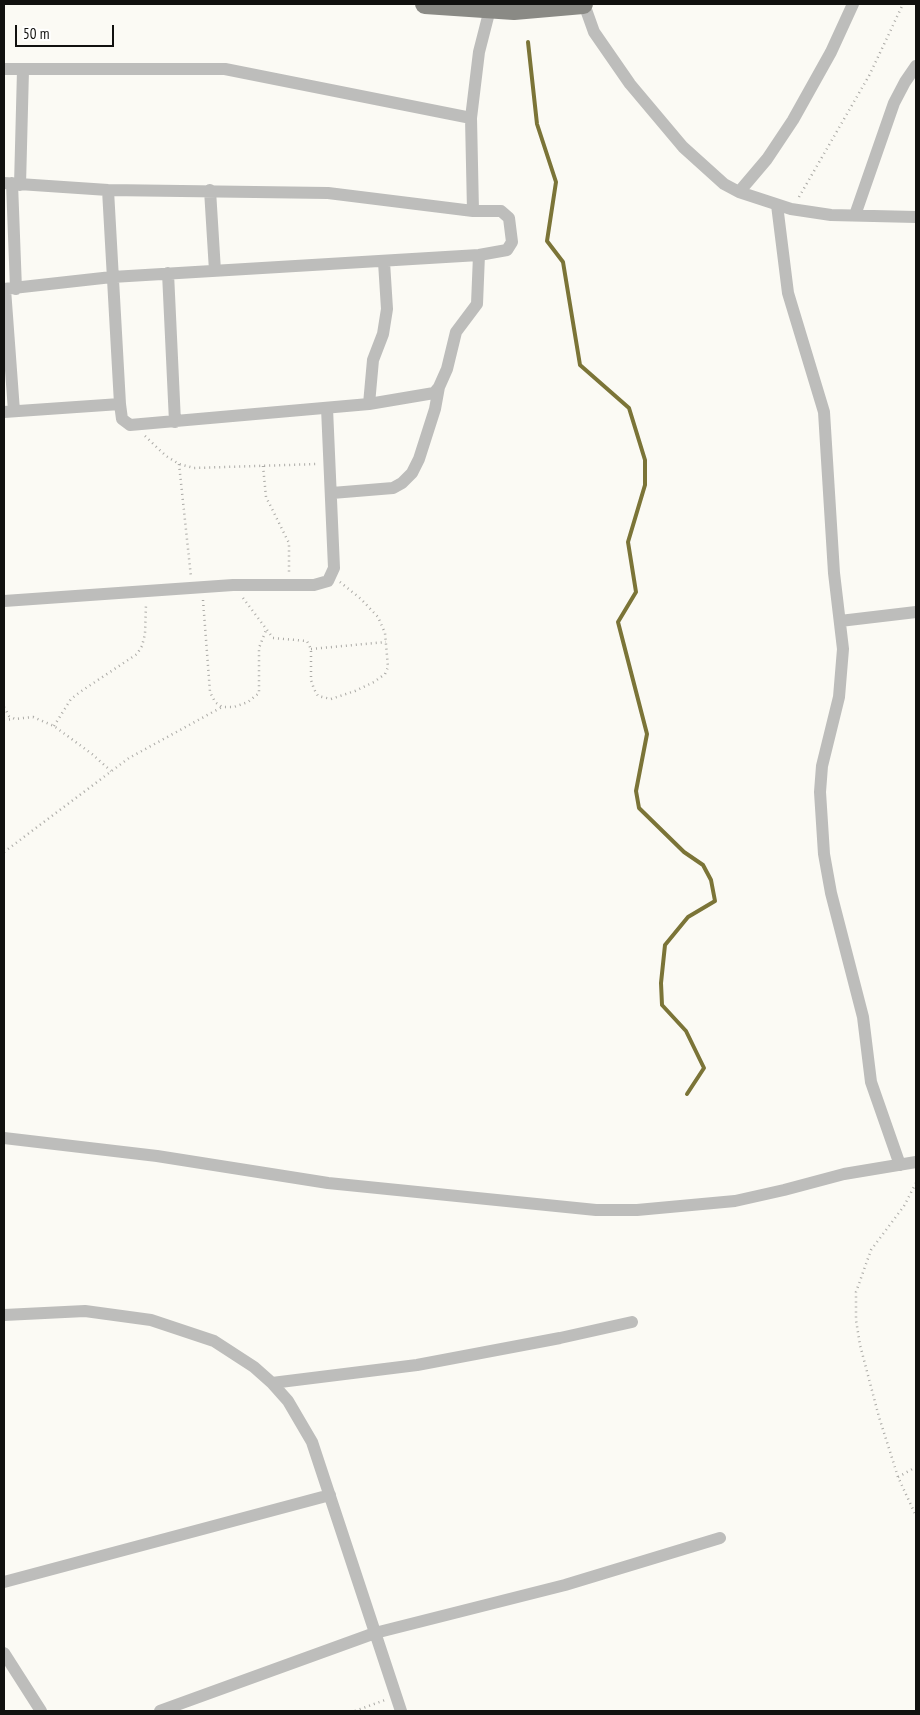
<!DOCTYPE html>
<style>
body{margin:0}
#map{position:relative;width:920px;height:1715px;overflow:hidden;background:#fbfaf4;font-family:"PT Sans Narrow",sans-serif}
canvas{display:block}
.frame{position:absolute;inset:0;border:5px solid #11110f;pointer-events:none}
.scale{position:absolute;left:15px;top:25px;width:99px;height:22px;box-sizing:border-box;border:2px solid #11110f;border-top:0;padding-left:6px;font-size:15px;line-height:18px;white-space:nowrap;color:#11110f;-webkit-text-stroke:4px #fffffe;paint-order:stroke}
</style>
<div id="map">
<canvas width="920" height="1715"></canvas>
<div class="frame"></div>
<div class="scale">50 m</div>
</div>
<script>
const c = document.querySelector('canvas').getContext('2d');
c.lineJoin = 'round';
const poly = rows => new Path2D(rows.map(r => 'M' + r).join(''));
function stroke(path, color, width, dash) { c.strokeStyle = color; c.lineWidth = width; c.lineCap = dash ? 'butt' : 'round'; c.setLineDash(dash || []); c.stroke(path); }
const stream = poly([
 [528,42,537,124,556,182,547,241,563,262,580,365,629,408,645,460,645,485,628,542,636,592,618,622,647,734,636,791,639,808,684,852,703,865,711,880,715,901,688,917,665,945,661,983,662,1005,686,1031,704,1068,687,1094]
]);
const path = poly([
 [799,197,870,74,903,4],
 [145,436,166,456,179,464,194,468,318,464],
 [179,464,191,577],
 [263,466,266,497,289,543,289,574],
 [243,598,273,638,307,641,311,649,311,680,314,689,318,696,331,699,355,691,374,682,385,674,388,667,385,633,378,617,361,599,340,582],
 [203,600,210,692,215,702,222,707,234,707,248,702,259,693,259,648,266,630],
 [311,649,386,642],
 [4,707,9,716,15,719,33,717,54,726,92,754,111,771],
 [4,720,14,719],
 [54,726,71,699,80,692,137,654,142,646,145,634,146,604],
 [4,852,129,758,222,707],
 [916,1183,904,1206,871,1250,856,1292,856,1320,860,1345,879,1417,898,1477,916,1516],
 [898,1477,916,1467],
 [355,1711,385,1700]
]);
const minor = poly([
 [584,4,594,32,630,84,683,147,724,184,739,192,791,209,831,215,916,217],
 [4,69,225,69,471,118],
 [4,183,108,190,328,193,473,211,501,211,509,218,512,242,507,250,479,255,112,277,4,289],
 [12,183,16,289],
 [20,185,23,70],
 [108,190,120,404,122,419,130,425,369,404,434,393,439,387,447,369,456,332,477,304,479,255],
 [210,190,215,271],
 [739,192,767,159,793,120,831,52,853,4],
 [777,205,788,293,824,412,834,573,843,649,839,697,822,766,820,792,824,854,831,893,863,1017,871,1082,900,1165],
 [473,211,471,118,479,52,490,9],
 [855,215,894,103,905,82,916,66],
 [168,273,175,422],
 [5,289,14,411],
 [369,404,373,360,383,334,387,309,384,262],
 [4,412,120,404],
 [332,493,393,488,402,483,412,473,419,459,435,409,439,387],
 [4,601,233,585,314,585,328,581,334,568,327,408],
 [840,621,916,612],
 [4,1138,157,1156,328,1183,596,1210,637,1210,735,1201,784,1190,844,1174,916,1162],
 [4,1315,85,1311,151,1320,214,1341,254,1367,272,1383,288,1401,312,1442,401,1711],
 [272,1383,417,1365,560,1338,632,1322],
 [4,1582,330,1495],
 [4,1653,41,1711],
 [160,1711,375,1633,565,1585,720,1538]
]);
const primary = poly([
 [425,4,514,10,583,4]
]);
stroke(stream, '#7b7437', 4);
stroke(path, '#abaaa6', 2.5, [1, 4]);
stroke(minor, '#bdbdbb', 12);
stroke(primary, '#8a8a85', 20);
</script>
